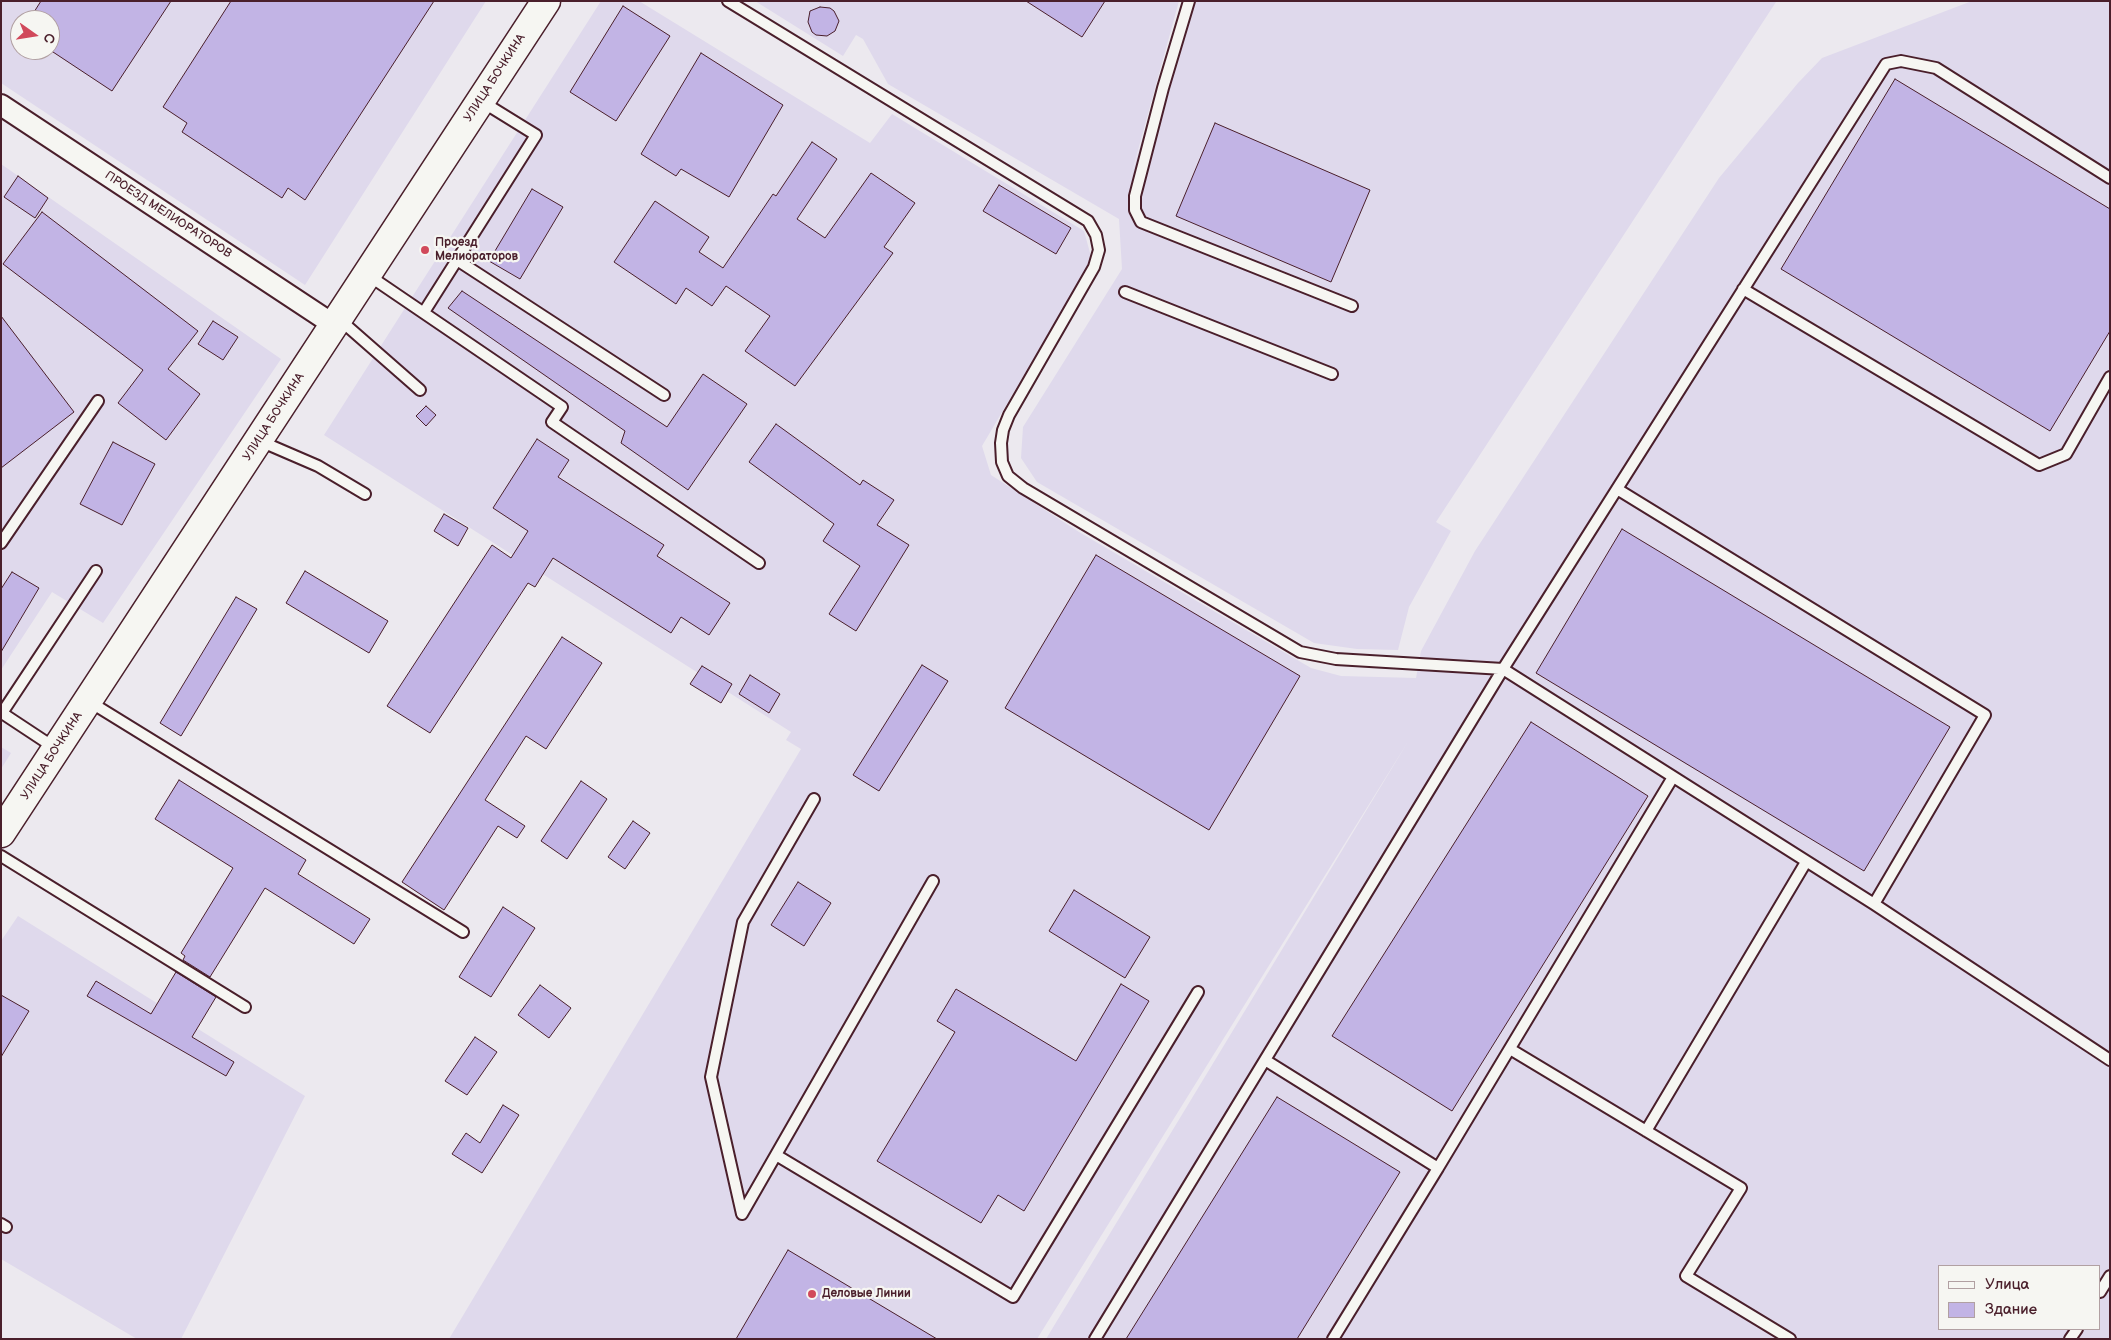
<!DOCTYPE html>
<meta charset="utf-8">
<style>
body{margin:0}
#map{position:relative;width:2111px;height:1340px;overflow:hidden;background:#ece9ef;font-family:"Balsamiq Sans",sans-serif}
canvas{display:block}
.frame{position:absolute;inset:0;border:2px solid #4a1f2b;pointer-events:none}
.legend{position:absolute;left:1938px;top:1265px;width:162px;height:65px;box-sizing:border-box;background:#f6f6f2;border:1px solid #b1a0a2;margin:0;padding:6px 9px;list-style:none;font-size:15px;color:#4a1f2b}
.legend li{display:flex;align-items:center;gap:10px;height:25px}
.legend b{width:25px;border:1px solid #b1a0a2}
.north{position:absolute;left:10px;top:10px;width:50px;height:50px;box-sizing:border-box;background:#f6f6f2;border:1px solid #b1a0a2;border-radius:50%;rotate:103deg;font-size:14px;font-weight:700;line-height:20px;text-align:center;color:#4a1f2b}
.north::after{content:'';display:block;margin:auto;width:18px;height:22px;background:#d1495b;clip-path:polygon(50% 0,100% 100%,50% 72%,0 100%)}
</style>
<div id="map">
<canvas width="2111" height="1340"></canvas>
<div class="frame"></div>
<ul class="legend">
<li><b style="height:6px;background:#f6f6f2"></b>Улица</li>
<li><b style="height:14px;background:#c2b4e5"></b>Здание</li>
</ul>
<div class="north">С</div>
</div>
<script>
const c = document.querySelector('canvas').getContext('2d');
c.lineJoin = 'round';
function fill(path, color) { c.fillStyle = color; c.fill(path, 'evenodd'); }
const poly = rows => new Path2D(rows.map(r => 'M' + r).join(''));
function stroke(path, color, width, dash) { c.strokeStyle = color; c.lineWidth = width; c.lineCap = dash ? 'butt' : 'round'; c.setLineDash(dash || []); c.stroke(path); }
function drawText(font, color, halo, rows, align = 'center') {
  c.font = font + ' "Balsamiq Sans",sans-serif'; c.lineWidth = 4.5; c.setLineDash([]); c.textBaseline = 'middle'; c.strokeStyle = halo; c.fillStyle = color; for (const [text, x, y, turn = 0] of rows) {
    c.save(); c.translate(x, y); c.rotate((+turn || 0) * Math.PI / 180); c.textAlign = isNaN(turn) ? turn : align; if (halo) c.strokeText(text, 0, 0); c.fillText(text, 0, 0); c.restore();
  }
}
const built = poly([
 [1,1,486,1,305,285,1,83],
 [20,20,50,20,50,50,20,50],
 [601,1,639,1,870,143,892,114,1084,231,1092,260,982,446,991,475,1079,532,1311,668,1341,676,1416,678,1421,651,1475,551,1719,178,1798,83,1822,58,1972,1,2110,1,2110,1339,1046,1339,1409,740,1037,1339,449,1339,801,749,786,740,791,732,324,435],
 [1940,1266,2100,1266,2100,1329,1940,1329],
 [755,1,1179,1,1129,183,1184,1,1779,1,1776,2,1436,522,1451,531,1409,607,1398,650,1357,649,1314,643,1037,482,1021,458,1023,427,1122,269,1119,219,888,84,863,39,856,35,843,56],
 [1,164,281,359,103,623,52,592,1,670],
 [1,747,11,753,1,769],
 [18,916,305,1096,181,1339,137,1339,1,1259,1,941]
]);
const building = poly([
 [41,1,171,1,112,91,50,50,50,20,29,20,41,1],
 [231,1,434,1,305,200,288,188,282,198,182,132,187,123,163,107,231,1],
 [1026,1,1105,1,1082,37,1026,1],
 [623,6,670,36,616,121,570,92,623,6],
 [820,7,830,8,834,11,839,21,835,31,827,36,816,35,812,32,808,22,810,11,820,7],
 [701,53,783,105,729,197,681,169,676,176,641,154,701,53],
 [1895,79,2110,209,2110,331,2050,431,1781,269,1895,79],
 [1215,123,1370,190,1331,282,1176,216,1215,123],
 [812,142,837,159,797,219,825,238,871,173,915,203,884,247,893,253,795,386,745,351,770,316,726,286,712,306,686,288,676,304,614,262,655,201,709,237,699,252,723,268,773,194,776,196,812,142],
 [18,176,48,198,35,218,4,197,18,176],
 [999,185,1071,228,1056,254,983,211,999,185],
 [532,189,563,207,520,279,489,261,532,189],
 [42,212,198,331,168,369,200,394,166,440,118,403,143,370,3,264,42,212],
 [462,291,667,427,703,374,747,404,688,490,621,443,625,431,448,308,462,291],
 [1,316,74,412,1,468,1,316],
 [213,321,238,337,223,360,198,344,213,321],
 [426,406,436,415,426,426,416,416,426,406],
 [776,424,860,485,863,480,894,500,877,525,909,545,856,631,829,614,860,566,823,541,834,524,749,462,776,424],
 [537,439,569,460,558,477,664,545,657,556,730,603,709,635,681,617,671,633,553,558,535,587,528,583,430,733,387,706,492,545,511,558,528,531,493,508,537,439],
 [113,442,155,464,122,525,80,504,113,442],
 [444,514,468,528,458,546,434,531,444,514],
 [1622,529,1950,727,1864,871,1536,673,1622,529],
 [1096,555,1300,676,1209,830,1005,708,1096,555],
 [305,571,388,621,369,653,286,603,305,571],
 [12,572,39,588,1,652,1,589,12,572],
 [236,597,257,609,181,736,160,723,236,597],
 [562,637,602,663,546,749,526,736,485,800,525,826,517,838,498,826,444,910,402,882,562,637],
 [922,665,948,681,879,791,853,775,922,665],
 [702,666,732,684,721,703,690,684,702,666],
 [750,675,780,694,769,713,739,694,750,675],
 [1531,722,1648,796,1452,1111,1332,1036,1531,722],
 [179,780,306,860,298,874,370,919,354,944,265,888,210,977,183,960,185,956,181,953,233,868,155,819,179,780],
 [581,781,607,799,567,859,541,841,581,781],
 [633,821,650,833,625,869,608,857,633,821],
 [798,882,831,903,804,946,771,925,798,882],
 [1074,890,1150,937,1125,978,1049,931,1074,890],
 [503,907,535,928,491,997,459,977,503,907],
 [176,972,216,997,192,1037,234,1062,226,1076,87,996,96,981,151,1014,176,972],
 [1121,984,1149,1001,1024,1211,998,1195,981,1223,877,1161,955,1032,937,1021,956,989,1076,1061,1121,984],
 [540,985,571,1008,549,1038,518,1015,540,985],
 [1,995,29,1011,1,1057,1,995],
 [475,1037,497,1052,467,1095,445,1081,475,1037],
 [1277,1097,1400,1172,1297,1339,1126,1339,1277,1097],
 [503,1105,519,1115,482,1173,452,1154,466,1133,480,1143,503,1105],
 [788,1250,937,1339,736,1339,788,1250]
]);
const lane = poly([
 [728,1,1088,221,1096,235,1099,250,1094,267,1009,415,1003,430,1001,443,1002,462,1008,476,1023,488,1300,652,1336,659,1503,669,1874,904,2110,1060],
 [1189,1,1163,88,1135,196,1135,210,1141,222,1352,306],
 [457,260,664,395],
 [368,275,562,407,552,422,759,563],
 [1743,289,2039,465,2066,454,2110,377],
 [1125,292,1332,374],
 [424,312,536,135,481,101],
 [339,319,420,390],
 [260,441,318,466,365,494],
 [1617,489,1985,715,1874,904],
 [1,543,98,401],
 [90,702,463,932],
 [55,748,2,713,96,571],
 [1,856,245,1007],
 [1510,1049,1741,1188,1686,1276,1790,1339],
 [1265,1060,1438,1168,1673,777],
 [1646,1131,1806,862],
 [776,1155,1013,1297,1198,992],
 [742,1214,711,1077,743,922,814,799],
 [742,1214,933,881],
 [1,1224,6,1227],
 [2100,1292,2110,1276],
 [1095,1339,1503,669,1886,64,1901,61,1936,68,2110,178],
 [1333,1339,1438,1168],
 [2070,1339,2077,1329]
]);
const street = poly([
 [1,105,334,325]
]);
const secondary = poly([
 [1,833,546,1]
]);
const markers = [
 [425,250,5,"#d1495b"],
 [812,1294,5,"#d1495b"]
];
const streetNames = [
 ["УЛИЦА БОЧКИНА",495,78,-57],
 ["ПРОЕЗД МЕЛИОРАТОРОВ",168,215,33],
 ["УЛИЦА БОЧКИНА",274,417,-57],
 ["УЛИЦА БОЧКИНА",52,756,-57]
];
const poiNames = [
 ["Проезд",435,243],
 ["Мелиораторов",435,257],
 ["Деловые Линии",822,1294]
];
fill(built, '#dfd9ec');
fill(building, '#c2b4e5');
stroke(building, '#4a1f2b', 1);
stroke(lane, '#4a1f2b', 14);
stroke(street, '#4a1f2b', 24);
stroke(secondary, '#4a1f2b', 31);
stroke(lane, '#f6f6f2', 10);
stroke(street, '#f6f6f2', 20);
stroke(secondary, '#f6f6f2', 28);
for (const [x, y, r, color] of markers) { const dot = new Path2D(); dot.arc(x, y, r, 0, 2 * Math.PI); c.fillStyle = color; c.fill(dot); stroke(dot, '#f6f6f2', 2); }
drawText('12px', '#4a1f2b', '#f6f6f2', streetNames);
drawText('bold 12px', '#4a1f2b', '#f6f6f2', poiNames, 'left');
</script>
